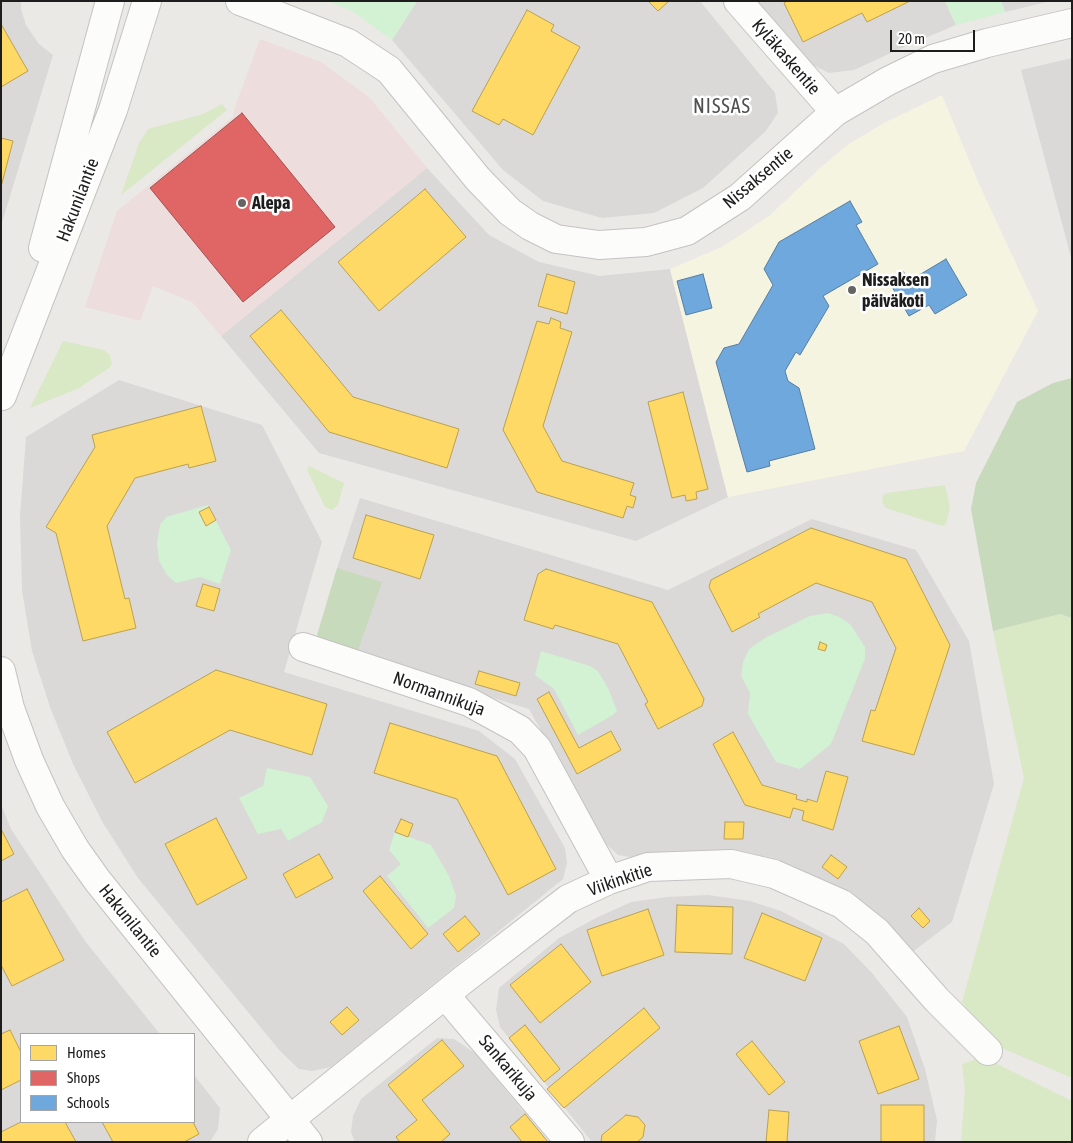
<!DOCTYPE html>
<meta charset="utf-8">
<style>
body{margin:0}
#map{position:relative;width:1073px;height:1143px;overflow:hidden;background:#ebe9e6;font-family:"Asap Condensed",sans-serif}
canvas{display:block}
.frame{position:absolute;inset:0;border:2px solid #1d1d1d;pointer-events:none}
.legend{position:absolute;left:20px;top:1033px;width:175px;height:90px;box-sizing:border-box;background:#fff;border:1px solid #a5a5a5;margin:0;padding:6px 9px;list-style:none;font-size:15px;color:#1d1d1d}
.legend li{display:flex;align-items:center;gap:10px;height:25px}
.legend b{width:25px;border:1px solid #a5a5a5}
.scale{position:absolute;left:890px;top:30px;width:85px;height:22px;box-sizing:border-box;border:2px solid #1d1d1d;border-top:0;padding-left:6px;font-size:15px;line-height:18px;white-space:nowrap;color:#1d1d1d;-webkit-text-stroke:4px #fff;paint-order:stroke}
</style>
<div id="map">
<canvas width="1073" height="1143"></canvas>
<div class="frame"></div>
<ul class="legend">
<li><b style="height:14px;background:#ffd966"></b>Homes</li>
<li><b style="height:14px;background:#e06666"></b>Shops</li>
<li><b style="height:14px;background:#6fa8dc"></b>Schools</li>
</ul>
<div class="scale">20 m</div>
</div>
<script>
const c = document.querySelector('canvas').getContext('2d');
c.lineJoin = 'round';
function fill(path, color) { c.fillStyle = color; c.fill(path, 'evenodd'); }
const poly = rows => new Path2D(rows.map(r => 'M' + r).join(''));
function stroke(path, color, width, dash) { c.strokeStyle = color; c.lineWidth = width; c.lineCap = dash ? 'butt' : 'round'; c.setLineDash(dash || []); c.stroke(path); }
function drawText(font, color, halo, rows, align = 'center') {
  c.font = font + ' "Asap Condensed",sans-serif'; c.lineWidth = 5; c.setLineDash([]); c.textBaseline = 'middle'; c.strokeStyle = halo; c.fillStyle = color; for (const [text, x, y, turn = 0] of rows) {
    c.save(); c.translate(x, y); c.rotate((+turn || 0) * Math.PI / 180); c.textAlign = isNaN(turn) ? turn : align; if (halo) c.strokeText(text, 0, 0); c.fillText(text, 0, 0); c.restore();
  }
}
const residential = poly([
 [1,1,21,1,21,9,26,25,39,44,53,55,1,226],
 [417,1,700,1,775,93,778,113,765,132,703,188,654,213,602,218,543,201,503,170,392,40],
 [756,1,945,1,956,25,904,47,854,70,829,73,805,61],
 [1001,1,1051,1,1005,12],
 [1072,58,1072,261,1021,70],
 [427,168,489,235,539,262,600,276,670,269,728,497,636,541,319,453,221,336],
 [119,380,262,425,322,542,284,672,479,731,515,759,565,848,567,863,563,879,331,1067,312,1071,299,1069,280,1051,138,878,103,823,73,764,50,707,32,651,22,590,20,516,26,437],
 [360,498,668,590,812,519,916,550,969,641,994,784,952,922,911,953,843,892,618,855,602,840,529,709,356,656,337,568],
 [1,804,11,829,85,941,160,1034,21,1034,21,1122,194,1122,194,1075,220,1108,218,1129,210,1142,1,1142],
 [708,895,750,901,781,911,844,944,872,973,907,1017,925,1069,937,1120,935,1142,592,1142,500,1027,496,1010,499,988,559,938,596,918,631,902,667,897],
 [437,1038,454,1039,475,1053,549,1142,355,1142,351,1132,353,1116,361,1099]
]);
const commercial = poly([
 [260,39,321,62,369,97,427,168,221,336,192,302,153,286,140,321,85,307,117,211,233,117,235,107]
]);
const education = poly([
 [942,95,979,184,1038,311,964,451,728,497,670,269,722,247,769,216,819,169,849,144,884,123]
]);
const grass = poly([
 [222,104,227,110,121,195,139,143,148,129,203,114],
 [63,341,104,350,110,355,112,364,109,368,79,388,30,408],
 [309,466,344,483,338,505,332,510,325,507,307,470],
 [945,485,950,507,946,524,942,526,886,508,882,502,883,495,887,493],
 [1060,614,1072,618,1072,1078,995,1045,962,1002,1024,778,993,631],
 [983,1057,1072,1101,1072,1142,961,1142,965,1090,962,1064]
]);
const forest = poly([
 [1072,378,1072,618,1060,614,993,631,971,509,976,483,1017,402,1053,383],
 [337,568,382,582,356,656,324,645,317,635]
]);
const park = poly([
 [328,1,417,1,392,40,352,11],
 [945,1,1001,1,1005,12,956,25],
 [208,505,231,550,220,584,200,577,176,583,167,575,159,561,157,543,160,525,166,517],
 [828,613,839,617,850,624,865,647,865,659,831,744,800,769,776,762,748,714,750,693,741,676,743,662,749,649,765,638,810,616],
 [541,651,590,666,598,671,609,690,617,711,613,715,578,735,554,689,535,675],
 [267,768,310,777,328,806,322,822,288,841,281,829,258,834,239,798,263,786],
 [395,832,431,845,449,876,456,896,454,908,428,928,387,876,401,864,389,850]
]);
const homes = poly([
 [648,1,669,1,658,11,648,1],
 [787,1,910,1,867,22,862,13,803,42,784,3,787,1],
 [527,10,554,25,551,31,580,47,533,135,503,119,499,125,472,111,527,10],
 [1,24,28,71,1,87,1,24],
 [1,138,13,141,1,187,1,138],
 [425,189,466,237,379,311,338,262,425,189],
 [547,274,575,282,567,314,538,306,547,274],
 [281,310,353,397,459,429,447,468,329,432,250,336,281,310],
 [551,318,561,322,560,328,572,332,543,426,562,461,634,483,630,495,636,497,633,508,627,506,623,518,537,492,503,430,537,321,549,324,551,318],
 [683,392,708,489,696,492,697,499,686,501,685,495,672,498,648,402,683,392],
 [201,406,216,461,189,468,188,464,135,478,107,526,125,599,129,598,136,628,83,641,56,533,46,527,95,447,92,435,201,406],
 [209,507,216,520,206,526,199,512,209,507],
 [366,515,434,535,420,579,353,558,366,515],
 [811,528,906,559,950,645,914,755,862,741,871,710,875,711,896,648,872,602,816,583,758,614,760,617,732,632,709,587,711,580,811,528],
 [546,569,652,602,704,699,702,706,658,729,645,704,648,702,618,644,555,625,553,629,524,620,538,574,546,569],
 [203,584,220,589,214,611,196,606,203,584],
 [820,642,827,645,825,651,818,649,820,642],
 [216,670,327,704,312,755,230,730,135,783,107,732,216,670],
 [479,671,520,683,516,696,475,684,479,671],
 [549,692,579,748,611,731,621,750,577,774,537,699,549,692],
 [390,723,497,756,556,869,508,895,457,799,374,773,390,723],
 [733,732,762,785,797,795,796,799,807,802,807,799,817,802,826,771,848,777,833,830,802,820,804,811,793,808,790,818,745,805,713,744,733,732],
 [216,818,247,878,197,905,165,844,216,818],
 [401,819,413,824,408,837,395,832,401,819],
 [725,822,744,822,743,839,724,839,725,822],
 [1,829,14,854,1,861,1,829],
 [319,854,333,878,296,898,283,874,319,854],
 [831,855,847,867,838,879,822,867,831,855],
 [380,876,428,934,411,949,363,891,380,876],
 [27,889,64,960,12,986,1,965,1,902,27,889],
 [677,905,733,907,732,954,675,952,677,905],
 [919,908,930,921,923,928,911,916,919,908],
 [648,909,664,955,602,976,587,930,648,909],
 [762,913,822,938,805,981,744,958,762,913],
 [465,916,480,934,458,952,443,934,465,916],
 [561,944,591,982,540,1023,510,985,561,944],
 [347,1007,359,1020,342,1035,330,1022,347,1007],
 [644,1008,660,1028,564,1108,547,1089,644,1008],
 [525,1025,560,1069,544,1082,509,1038,525,1025],
 [899,1026,919,1079,878,1094,859,1041,899,1026],
 [10,1030,21,1052,21,1080,1,1090,1,1034,10,1030],
 [442,1040,464,1066,422,1100,450,1134,441,1142,400,1142,396,1137,417,1120,388,1085,442,1040],
 [752,1041,785,1082,769,1095,736,1054,752,1041],
 [881,1105,924,1105,924,1142,881,1142,881,1105],
 [769,1110,789,1112,787,1142,766,1142,769,1110],
 [525,1114,548,1142,522,1142,510,1127,525,1114],
 [626,1115,638,1117,645,1125,643,1137,637,1142,601,1142,602,1135,626,1115],
 [21,1122,65,1122,76,1142,1,1142,1,1132,21,1122],
 [102,1122,193,1122,199,1134,184,1142,113,1142,102,1122]
]);
const shops = poly([
 [242,113,335,227,243,302,150,188,242,113]
]);
const schools = poly([
 [850,201,862,222,856,225,878,264,823,296,829,306,800,355,796,352,785,371,788,381,799,388,815,449,769,461,770,466,747,472,716,362,724,348,739,344,773,285,764,269,779,242,850,201],
 [946,259,967,295,935,314,929,305,909,316,888,280,903,271,909,281,946,259],
 [703,274,712,308,686,315,677,281,703,274]
]);
const minor = poly([
 [240,1,348,43,389,70,478,179,510,212,530,226,556,239,599,245,646,242,687,231,740,197,835,112,888,81,933,59,987,43,1072,23],
 [738,1,835,112],
 [303,647,469,702,520,730,537,748,609,880],
 [445,995,570,1142],
 [262,1142,463,980,568,899,609,880,648,867,731,864,774,874,842,904,877,932,937,1000,988,1051]
]);
const tertiary = poly([
 [43,248,110,1],
 [2,396,113,110,147,1],
 [1,671,10,708,29,760,50,806,75,849,97,880,308,1142]
]);
const markers = [
 [242,203,5,"#656463"],
 [852,290,5,"#656463"]
];
const streetNames = [
 ["Kyläkaskentie",786,57,49],
 ["Nissaksentie",758,178,-40],
 ["Hakunilantie",78,200,-69],
 ["Normannikuja",439,694,20],
 ["Viikinkitie",620,880,-19],
 ["Hakunilantie",130,921,51],
 ["Sankarikuja",508,1068,50]
];
const poiNames = [
 ["Alepa",252,203],
 ["Nissaksen",862,280],
 ["päiväkoti",862,301]
];
const quarterNames = [
 ["NISSAS",722,107]
];
fill(residential, '#dad9d7');
fill(commercial, '#eddddc');
fill(education, '#f5f4e0');
fill(grass, '#d9e8c5');
fill(forest, '#c7dabc');
fill(park, '#d3f1d3');
fill(homes, '#ffd966');
stroke(homes, '#bba150', 1);
fill(shops, '#e06666');
stroke(shops, '#a65050', 1);
fill(schools, '#6fa8dc');
stroke(schools, '#567ea3', 1);
stroke(minor, '#c4c3c2', 30);
stroke(tertiary, '#c4c3c2', 30);
stroke(minor, '#fcfcfb', 28);
stroke(tertiary, '#fcfcfb', 28);
for (const [x, y, r, color] of markers) { const dot = new Path2D(); dot.arc(x, y, r, 0, 2 * Math.PI); c.fillStyle = color; c.fill(dot); stroke(dot, '#fff', 2); }
drawText('18px', '#1d1d1d', '#fff', streetNames);
drawText('bold 18px', '#1d1d1d', '#fff', poiNames, 'left');
c.letterSpacing = '1px';
drawText('20px', '#505050', '#fff', quarterNames);
c.letterSpacing = '0px';
</script>
